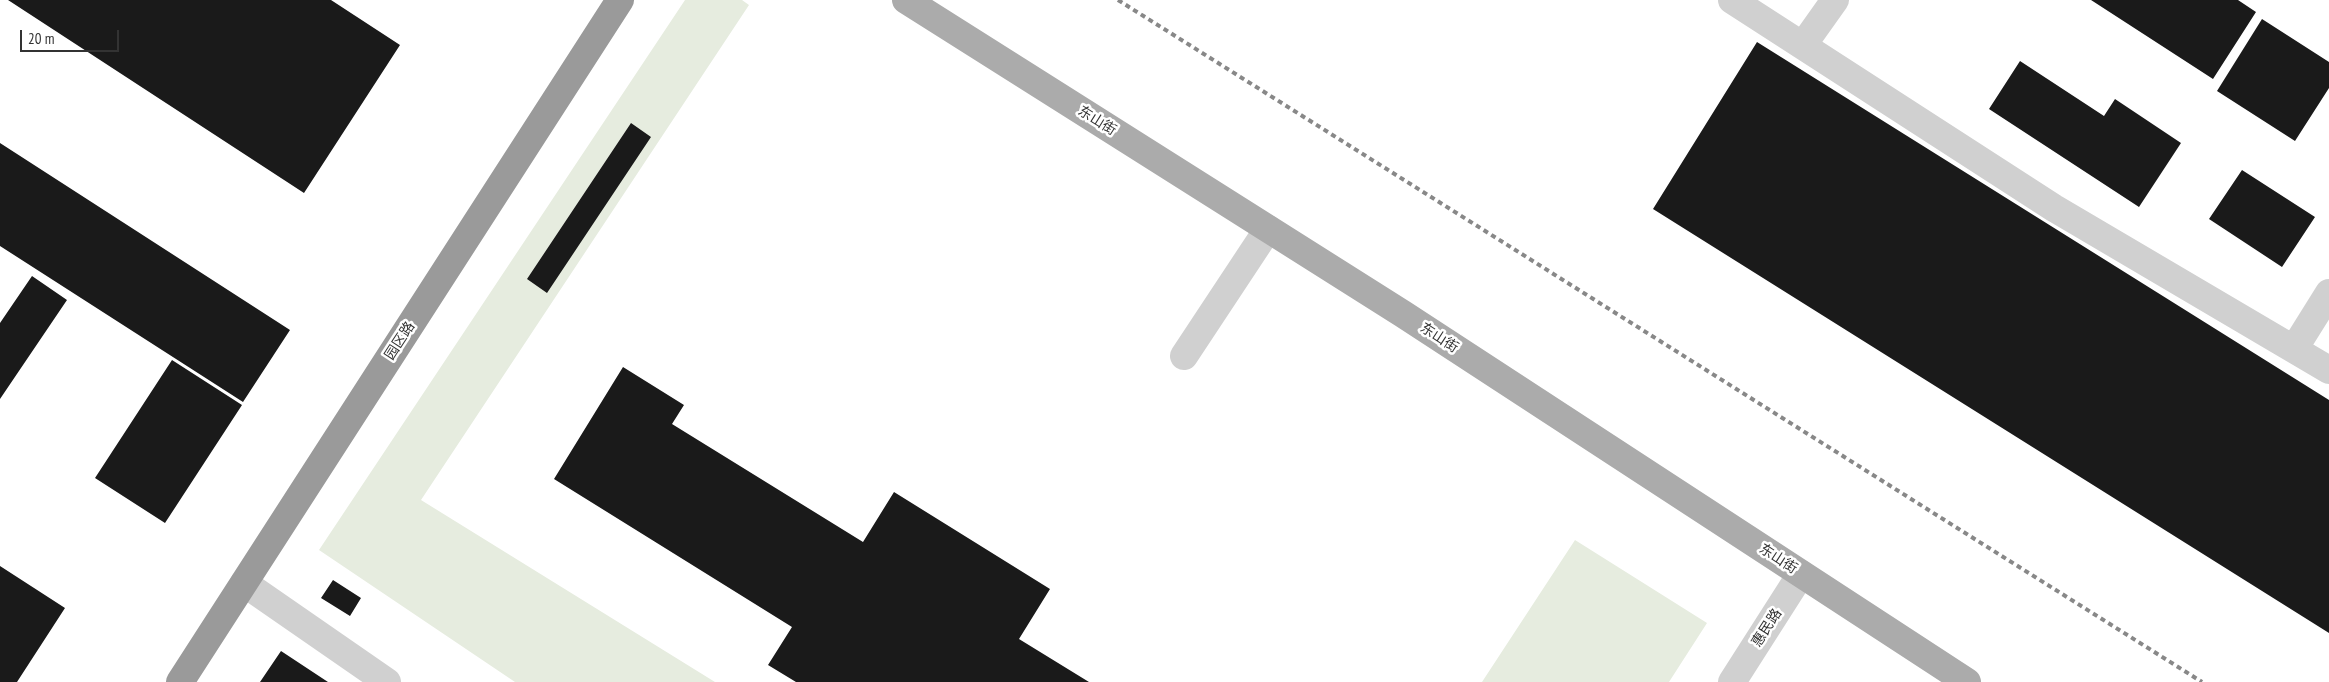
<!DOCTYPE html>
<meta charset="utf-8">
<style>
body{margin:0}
#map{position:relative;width:2329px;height:682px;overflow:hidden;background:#fff;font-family:"PT Sans Narrow",sans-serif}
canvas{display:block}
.scale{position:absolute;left:20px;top:30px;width:99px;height:22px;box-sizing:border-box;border:2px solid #333;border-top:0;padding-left:6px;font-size:15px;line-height:18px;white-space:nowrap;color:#333;-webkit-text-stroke:4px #fff;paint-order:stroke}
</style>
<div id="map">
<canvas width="2329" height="682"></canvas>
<div class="scale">20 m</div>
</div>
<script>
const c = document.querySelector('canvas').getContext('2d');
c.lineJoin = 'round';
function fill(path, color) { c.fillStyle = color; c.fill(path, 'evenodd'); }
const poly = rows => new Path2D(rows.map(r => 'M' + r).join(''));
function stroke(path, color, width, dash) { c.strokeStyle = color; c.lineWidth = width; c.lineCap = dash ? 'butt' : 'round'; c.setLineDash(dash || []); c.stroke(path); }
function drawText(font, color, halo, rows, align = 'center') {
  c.font = font + ' "PT Sans Narrow","Noto Sans SC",sans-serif'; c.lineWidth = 5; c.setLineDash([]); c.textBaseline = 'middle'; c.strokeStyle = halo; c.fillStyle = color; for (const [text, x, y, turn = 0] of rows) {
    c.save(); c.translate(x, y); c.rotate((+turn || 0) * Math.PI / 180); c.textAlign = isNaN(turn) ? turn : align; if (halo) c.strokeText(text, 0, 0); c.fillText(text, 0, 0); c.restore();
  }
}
const green = poly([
 [685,0,742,0,749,5,421,500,715,682,515,682,319,550],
 [1575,540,1707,623,1669,682,1482,682]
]);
const building = poly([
 [8,0,331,0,400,45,304,193],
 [2091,0,2238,0,2256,12,2213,79],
 [2262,19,2329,62,2329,88,2295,141,2217,91],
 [1757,42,2329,400,2329,633,1653,209],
 [2020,61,2104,116,2115,99,2181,143,2139,207,1989,109],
 [631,123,651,137,547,293,527,279],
 [0,143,290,330,243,402,0,246],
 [2242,170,2315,217,2282,267,2209,219],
 [32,276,67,300,0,399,0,323],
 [172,360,242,405,165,523,95,478],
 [623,367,684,405,672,424,863,542,894,492,1050,589,1019,639,1089,682,796,682,768,665,792,627,554,479],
 [0,566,65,608,17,682,0,682],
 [333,580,361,598,350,616,321,598],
 [281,651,328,682,260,682]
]);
const minor = poly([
 [1732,0,2054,208,2329,370],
 [1803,45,1835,0],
 [2294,349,2329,293],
 [1184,356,1268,229],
 [244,583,387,682],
 [1732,682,1801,574]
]);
const major = poly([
 [906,0,1403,314,1967,682]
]);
const highway = poly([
 [180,682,620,0]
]);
const rail = poly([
 [1118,0,2202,682]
]);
const streetNames = [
 ["东山街",1097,121,32],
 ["东山街",1439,338,33],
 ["园区路",400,341,-57],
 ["东山街",1778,559,33],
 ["惠民路",1767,628,-57]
];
fill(green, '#e6ecdf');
fill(building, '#1a1a1a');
stroke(minor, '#d0d0d0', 28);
stroke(major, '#ababab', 28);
stroke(highway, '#9a9a9a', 28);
stroke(rail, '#888', 4, [5, 4]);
drawText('14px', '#333', '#fff', streetNames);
</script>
